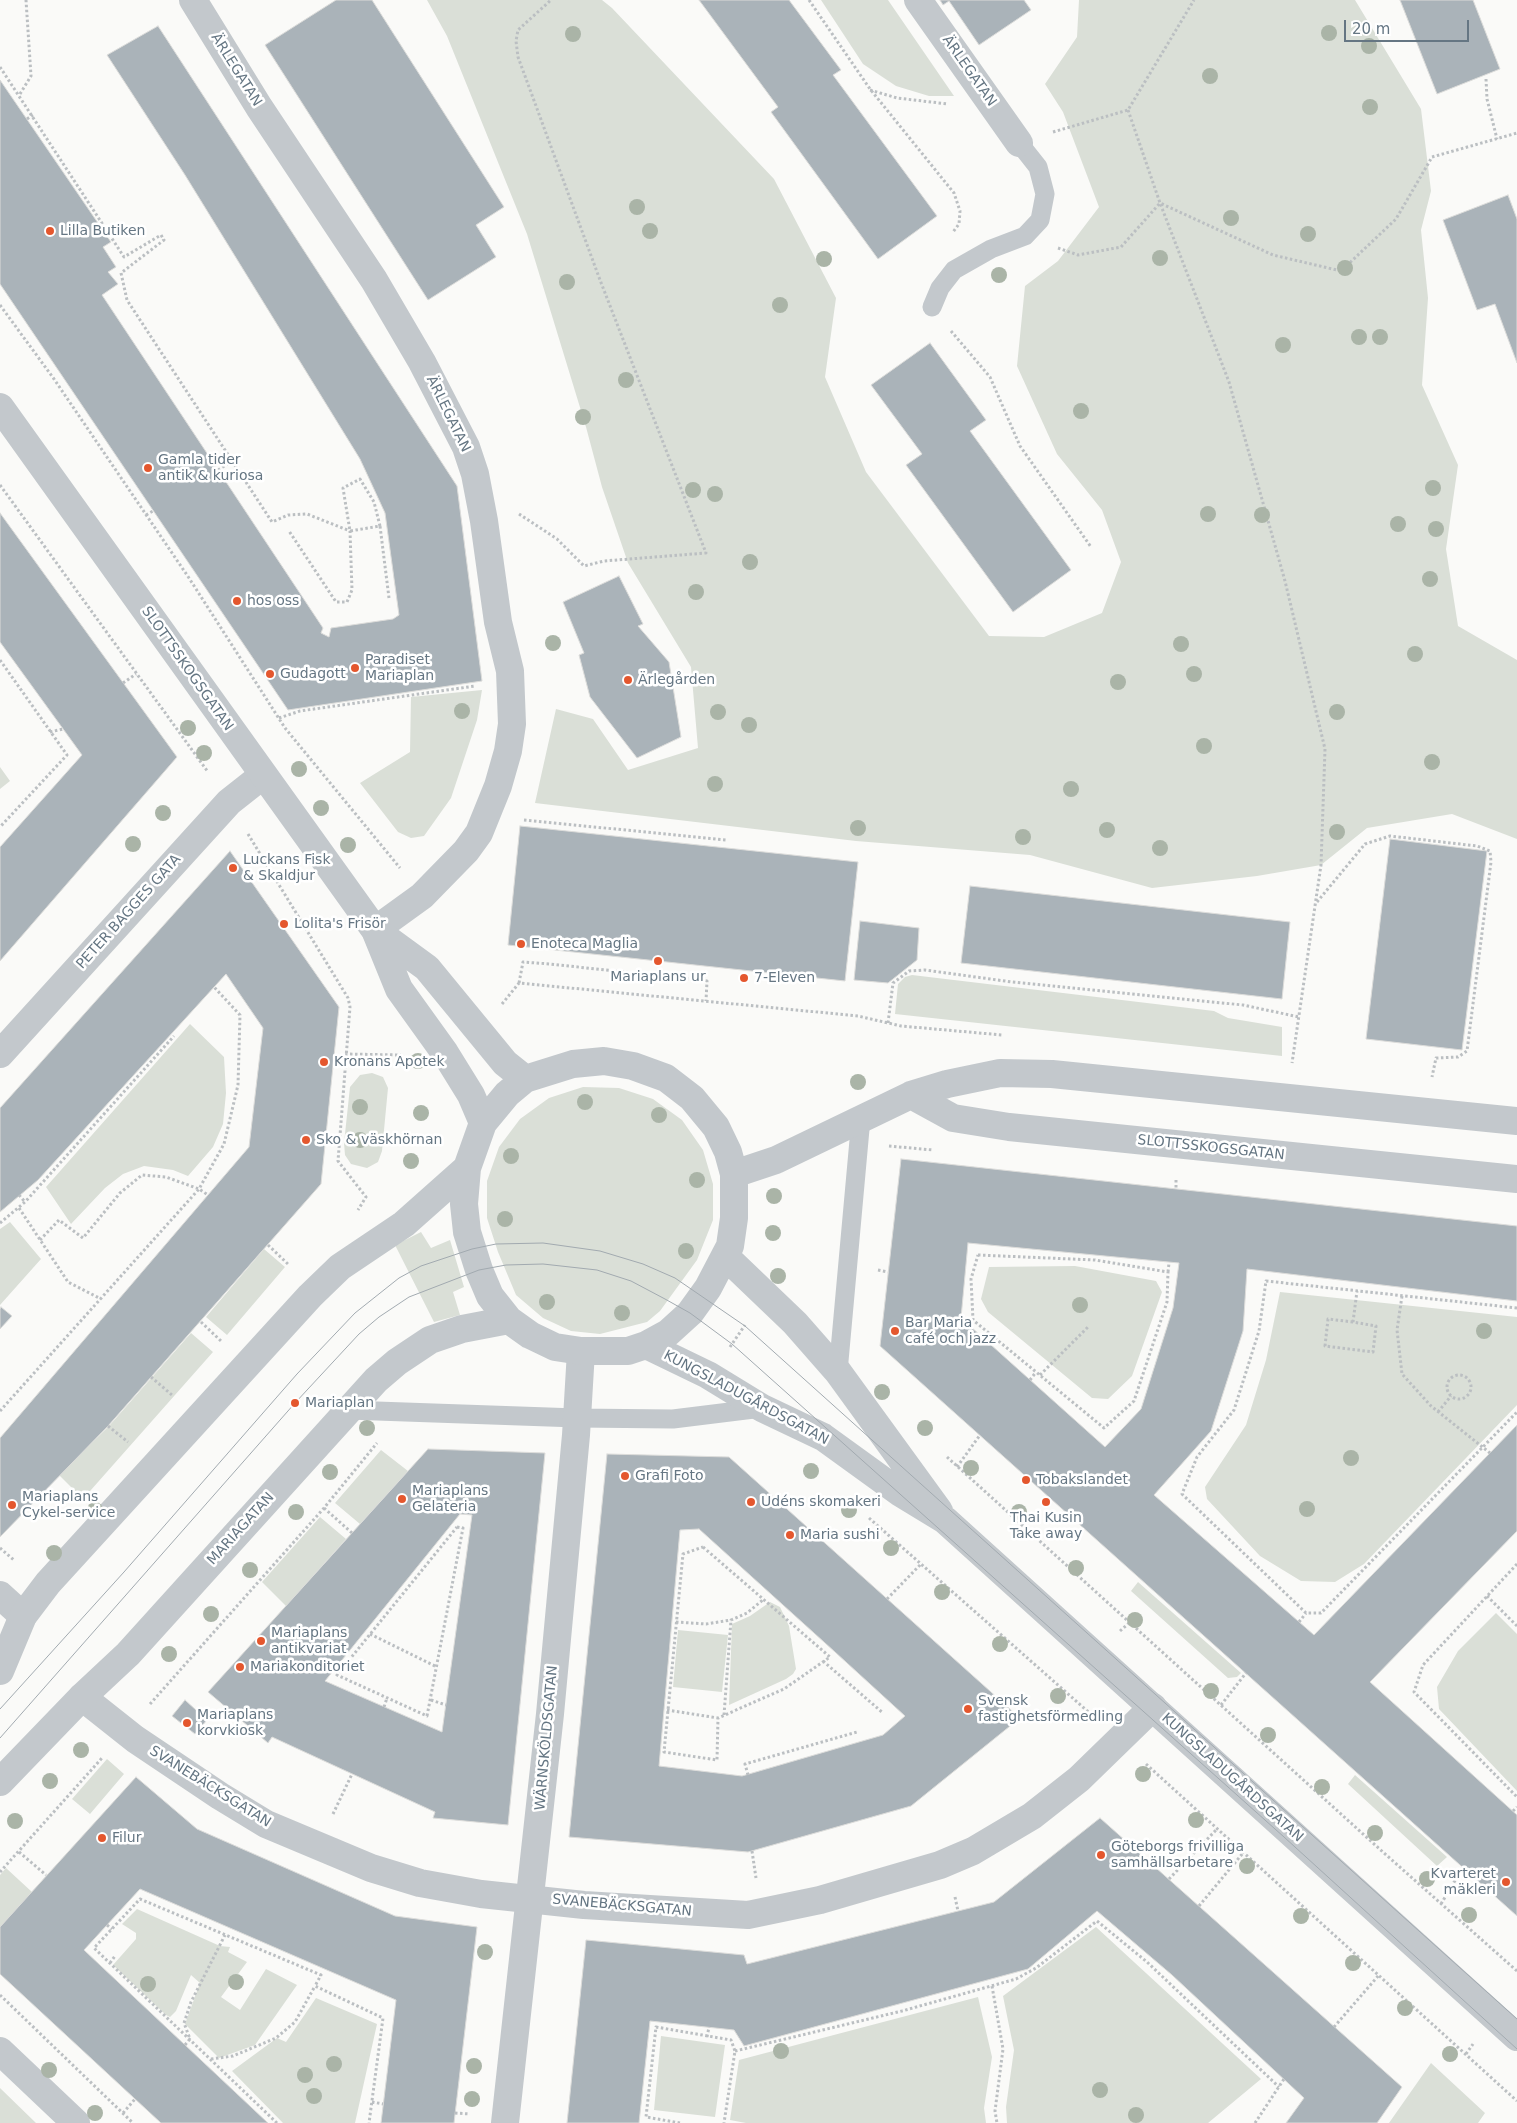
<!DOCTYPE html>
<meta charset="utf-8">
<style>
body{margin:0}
#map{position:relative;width:1517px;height:2123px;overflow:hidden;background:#fafaf8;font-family:"DejaVu Sans",sans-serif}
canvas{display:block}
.scale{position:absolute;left:1344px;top:20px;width:125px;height:22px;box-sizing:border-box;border:2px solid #657683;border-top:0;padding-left:6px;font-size:15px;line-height:18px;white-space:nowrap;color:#657683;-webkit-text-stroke:4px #fff;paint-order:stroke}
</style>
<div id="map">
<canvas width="1517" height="2123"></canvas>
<div class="scale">20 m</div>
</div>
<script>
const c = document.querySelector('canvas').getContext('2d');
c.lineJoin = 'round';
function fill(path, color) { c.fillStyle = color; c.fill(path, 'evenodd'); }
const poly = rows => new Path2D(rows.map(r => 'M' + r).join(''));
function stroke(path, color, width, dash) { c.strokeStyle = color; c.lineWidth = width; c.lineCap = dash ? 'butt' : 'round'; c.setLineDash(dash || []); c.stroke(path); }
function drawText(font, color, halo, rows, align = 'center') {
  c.font = font + ' "DejaVu Sans",sans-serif'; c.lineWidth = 5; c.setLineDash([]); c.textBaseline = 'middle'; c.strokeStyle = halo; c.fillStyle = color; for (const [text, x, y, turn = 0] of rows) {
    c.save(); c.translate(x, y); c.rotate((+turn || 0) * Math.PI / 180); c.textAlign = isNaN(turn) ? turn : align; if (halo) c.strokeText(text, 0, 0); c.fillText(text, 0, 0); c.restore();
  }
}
const green = poly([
 [427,0,602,0,612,8,774,179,836,298,825,377,866,472,989,636,1044,637,1102,613,1121,562,1102,510,1057,454,1017,366,1025,286,1058,261,1099,207,1063,112,1045,84,1077,37,1079,0,1355,0,1421,109,1431,191,1421,230,1428,298,1422,385,1458,465,1446,549,1458,626,1517,660,1517,839,1452,814,1367,828,1321,865,1257,876,1152,888,1030,855,856,841,535,803,556,709,593,719,628,770,698,748,691,667,628,563,602,487,586,427,527,234,447,36],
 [821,0,888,0,954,96,929,96,896,86,863,64],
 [482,690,477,720,451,798,424,836,411,838,398,832,360,783,410,752,411,697],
 [0,767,10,781,0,789],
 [912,975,1214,1011,1228,1018,1282,1027,1282,1056,895,1014,898,984,905,977],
 [190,1024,224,1057,226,1093,223,1124,213,1147,188,1176,173,1170,144,1166,123,1174,105,1188,71,1224,46,1187],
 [372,1073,383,1077,388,1088,382,1151,378,1162,367,1168,351,1164,345,1155,344,1143,350,1087,360,1075],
 [583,1087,619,1088,653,1099,682,1120,703,1150,713,1184,713,1220,697,1260,660,1311,647,1322,600,1334,571,1331,543,1318,516,1295,498,1252,487,1218,487,1181,499,1147,520,1119,549,1098],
 [10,1222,41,1259,0,1305,0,1229],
 [421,1232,431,1248,450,1240,464,1287,453,1292,460,1315,434,1322,395,1245],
 [264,1249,285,1267,227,1335,206,1317],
 [1075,1266,1156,1281,1162,1292,1132,1376,1108,1399,1092,1398,988,1312,981,1299,989,1267],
 [1280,1292,1517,1317,1517,1405,1364,1564,1335,1582,1301,1581,1260,1556,1207,1499,1205,1487,1246,1425,1266,1360],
 [191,1333,213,1352,83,1499,59,1475,109,1426],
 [381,1450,408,1471,360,1524,335,1503],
 [320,1517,346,1539,286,1606,262,1582],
 [1138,1582,1241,1673,1237,1677,1228,1678,1131,1591],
 [770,1602,780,1607,789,1626,796,1669,793,1674,786,1679,729,1705,732,1624,750,1616],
 [1496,1613,1517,1634,1517,1791,1439,1709,1437,1687,1458,1651],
 [678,1630,728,1635,722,1692,673,1687],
 [107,1759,124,1774,90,1814,72,1799],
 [1355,1775,1447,1857,1437,1866,1348,1784],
 [6,1868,32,1892,0,1927,0,1875],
 [137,1909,220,1946,230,1947,228,1952,247,1962,221,1997,240,2010,266,1969,297,1985,255,2045,219,2058,185,2024,200,1983,191,1975,176,2011,170,2017,166,2015,113,1965,136,1939,136,1933,122,1924],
 [1096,1927,1261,2079,1208,2123,1007,2123,1006,2107,1014,2050,1003,1996],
 [978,1997,992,2057,984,2108,986,2123,746,2123,730,2120,739,2060],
 [316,1998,377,2024,355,2123,283,2123,232,2071,277,2038,286,2042],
 [661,2036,725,2045,715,2117,654,2110],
 [1431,2063,1485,2113,1478,2123,1389,2123],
 [0,2088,36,2123,0,2123]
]);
const building = poly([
 [336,0,372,0,504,207,476,225,496,257,428,300,265,45,336,0],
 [699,0,789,0,841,70,833,75,937,216,878,259,771,112,778,107,699,0],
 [940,0,1024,0,1031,10,979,45,949,1,943,5,940,0],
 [1400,0,1473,0,1500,69,1437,94,1400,0],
 [158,26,457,486,482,681,288,710,0,284,0,80,111,242,103,247,116,267,108,272,118,284,102,295,323,628,321,633,329,637,331,628,393,619,399,615,385,513,360,459,185,175,107,55,158,26],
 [1508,195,1517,219,1517,363,1495,304,1477,310,1443,220,1508,195],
 [930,343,986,420,970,431,1071,570,1013,612,906,465,922,454,871,385,930,343],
 [0,513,177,757,0,961,0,847,82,755,0,642,0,513],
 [619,576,643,624,638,626,669,662,681,737,637,758,590,697,579,655,584,653,563,602,619,576],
 [520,826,858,862,845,981,508,945,520,826],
 [1390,839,1487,851,1462,1050,1366,1039,1390,839],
 [230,851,339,1007,321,1184,108,1426,0,1537,0,1438,249,1147,263,1028,226,974,38,1180,0,1212,0,1108,230,851],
 [970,886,1290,922,1282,999,961,963,970,886],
 [860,921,919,928,917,960,888,983,854,980,860,921],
 [901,1159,1517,1226,1517,1301,1247,1269,1243,1331,1211,1431,1154,1495,1314,1635,1517,1425,1517,1531,1370,1682,1517,1815,1517,1916,880,1346,901,1159],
 [968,1243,1179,1263,1173,1308,1141,1409,1105,1447,961,1318,968,1243],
 [1,1307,12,1316,0,1329,0,1309,1,1307],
 [428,1449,545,1453,508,1825,433,1818,435,1812,272,1737,268,1743,208,1692,428,1449],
 [460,1514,472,1515,442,1732,325,1681,460,1514],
 [607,1454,729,1457,1020,1718,911,1806,748,1852,569,1837,607,1454],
 [699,1529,835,1652,905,1716,883,1735,742,1776,659,1766,680,1530,699,1529],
 [185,1700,207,1720,195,1734,172,1716,185,1700],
 [136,1777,197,1829,395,1916,477,1927,454,2123,381,2123,396,2000,140,1889,84,1950,268,2123,161,2123,0,1974,0,1927,136,1777],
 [1100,1818,1402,2087,1377,2123,1286,2123,1304,2098,1172,1975,1097,1911,1028,1969,744,2046,734,2030,650,2021,639,2123,567,2123,586,1940,744,1955,747,1964,994,1902,1100,1818]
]);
const path = poly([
 [809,0,870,89,954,193,960,211,959,224,953,232],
 [0,67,124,257,161,235,164,240,121,273,127,300,272,522,288,515,307,514,350,531,352,590,347,602,336,602,289,531],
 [1486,79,1487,99,1497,139],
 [870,90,897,98,948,104],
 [20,94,31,76,26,0],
 [1128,110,1160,203,1273,255,1341,271,1396,219,1432,157,1517,133],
 [27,119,33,115],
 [1053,132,1128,110,1194,0],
 [1058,248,1078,255,1121,247,1160,203,1229,382,1285,581,1325,749,1321,865,1292,1063],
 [0,305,54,379,189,578,285,728,400,868],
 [951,331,990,377,1020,446,1091,547],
 [218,470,232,461],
 [0,485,208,772],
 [519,514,557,539,584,566,604,561,706,553,600,280,518,57,516,41,518,30,551,0],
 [146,515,153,511],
 [380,526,374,502,360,479,343,488,350,531,380,526,389,598],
 [0,660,67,755,0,827],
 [123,683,136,674],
 [279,718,300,711,475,686],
 [50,732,63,729],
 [524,820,726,840],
 [248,834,348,998,350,1007,338,1161,366,1197,358,1210],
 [1317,902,1365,844,1390,836,1477,846,1490,851,1491,862,1467,1051,1458,1057,1436,1058,1432,1077],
 [519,983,523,962,550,964,707,981,706,1001],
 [502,1004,519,983,858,1016,901,1026,1002,1035],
 [888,1023,893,983,909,971,925,970,1012,982,1243,1005,1299,1017],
 [345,1054,401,1055],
 [889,1146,933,1150],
 [1176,1180,1176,1189],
 [19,1195,25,1202],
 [19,1208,68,1282,101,1299],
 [0,1223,25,1202,174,1036],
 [40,1240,59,1220,83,1238,120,1193,142,1175,166,1177,199,1189,208,1195],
 [268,1245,289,1265],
 [978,1255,1095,1260,1168,1272,1167,1302,1134,1401,1104,1428,973,1320,971,1279,978,1255],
 [878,1270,888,1272],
 [1168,1272,1169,1263],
 [1402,1296,1397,1330,1402,1374,1431,1406,1490,1453],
 [1517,1308,1266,1281,1259,1331,1234,1410,1197,1457,1182,1494,1306,1613,1321,1613,1517,1412],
 [201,1322,221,1341],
 [1353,1322,1328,1319,1325,1346,1373,1352,1376,1326,1353,1322,1357,1291],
 [730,1347,745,1325],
 [1040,1375,1089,1326],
 '1447 1387a12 12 0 1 1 24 0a12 12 0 1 1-24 0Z',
 [151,1377,172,1395],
 [1030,1380,1036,1372],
 [0,1411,199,1189,224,1144,238,1085,240,1015,214,987],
 [1438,1412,1451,1396],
 [108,1426,128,1442],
 [947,1457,1384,1853,1517,1971],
 [957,1467,980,1435],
 [324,1508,352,1533],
 [869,1518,1093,1716],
 [457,1527,463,1528,427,1716,337,1675,457,1527],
 [703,1547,830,1657,784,1689,718,1718,717,1760,664,1752,683,1554,703,1547],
 [0,1548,15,1561],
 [1517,1564,1423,1665,1414,1692,1517,1797],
 [1487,1596,1517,1626],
 [887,1599,921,1564],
 [676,1622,706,1624,731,1620],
 [1299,1622,1306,1613],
 [1120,1631,1129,1623],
 [370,1634,437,1667],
 [823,1661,883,1713],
 [431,1700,446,1705],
 [150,1704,324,1508,377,1443],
 [1221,1705,1246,1673],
 [384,1707,387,1698],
 [667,1710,718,1718],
 [724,1715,731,1620,747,1613,764,1599],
 [1146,1764,1517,2101],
 [748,1775,745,1764,857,1732],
 [1513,1811,1517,1807],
 [333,1814,352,1774],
 [752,1851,756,1878],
 [19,1852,46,1875],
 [0,1872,102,1758],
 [1169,1879,1217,1829],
 [955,1897,958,1911],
 [1441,1904,1463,1867],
 [1199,1906,1243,1853],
 [107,1925,112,1929],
 [110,1963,115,1956],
 [992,1986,1003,2049,995,2111,997,2123],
 [0,1995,133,2123],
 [1334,2027,1379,1975],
 [707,2037,709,2027],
 [185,2045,190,2039,184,2023,191,2002,225,1935],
 [735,2051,902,2011,1016,1979,1036,1968,1097,1921,1147,1962,1279,2087],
 [1466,2054,1473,2044],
 [211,2059,233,2056,276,2038,295,2022,315,1986],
 [372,2102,383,2104],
 [123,2113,135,2099],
 [455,2113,470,2114],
 [277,2123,94,1948,140,1899,321,1975,315,1986,383,2018,369,2123],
 [680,2123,646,2117,656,2027,731,2040,735,2051,724,2123],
 [1255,2123,1284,2079]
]);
const service = poly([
 [932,307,940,288,954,270,991,249,1025,236,1040,220,1045,194,1038,167,1019,143],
 [838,1372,861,1118],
 [348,1410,577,1418,673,1419,762,1408]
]);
const minor = poly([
 [193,0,259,107,374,280,422,362,466,447,475,474,484,521,498,622,510,671,512,724,508,751,498,786,479,833,466,851,422,896,375,930],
 [918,0,1019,143],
 [0,1054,229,802,262,776],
 [0,1595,23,1616],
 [82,1697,135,1739,220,1796,266,1824,371,1868,420,1883,481,1894,584,1905,748,1915,820,1900,940,1865,973,1851,1032,1816,1079,1779,1153,1707],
 [0,2051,76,2123],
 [505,2123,550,1714,576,1435,581,1351]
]);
const tertiary = poly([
 [0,407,375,930,399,989,445,1053,471,1095,483,1123],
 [375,930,427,968,505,1063,525,1079],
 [604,1061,633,1066,666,1078,692,1098,716,1127,728,1152,734,1174,734,1218,730,1246,708,1288,690,1313,668,1333,646,1345,628,1351,581,1351,555,1347,530,1335,509,1320,490,1296,479,1270,467,1232,464,1204,467,1168,483,1123,507,1094,525,1079,573,1064,604,1061],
 [911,1095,953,1118,1009,1127,1517,1179],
 [734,1174,776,1160,911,1095,947,1084,1000,1073,1052,1074,1517,1121],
 [725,1256,795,1323,838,1372,939,1511],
 [646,1345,708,1375,762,1408,823,1437,899,1492,945,1520,1517,2037],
 [0,1671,23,1616,48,1583,310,1296,340,1267,404,1224,467,1168],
 [0,1782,82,1697,128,1654,376,1380,397,1362,430,1340,462,1329,509,1320]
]);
const tram = poly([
 [0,1709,124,1572,297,1374,355,1313,399,1278,421,1266,472,1249,496,1244,543,1243,600,1251,643,1264,675,1278,745,1326,1517,2019],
 [0,1738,295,1403,359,1334,379,1317,409,1297,479,1270,506,1265,543,1264,597,1270,631,1281,665,1299,690,1313,732,1344,1284,1837,1517,2049]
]);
const trees = [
 [1329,33],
 [573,34],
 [1369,46],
 [1210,76],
 [1370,107],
 [637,207],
 [1231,218],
 [650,231],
 [1308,234],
 [1160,258],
 [824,259],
 [1345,268],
 [999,275],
 [567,282],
 [780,305],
 [1359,337],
 [1380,337],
 [1283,345],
 [626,380],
 [1081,411],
 [583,417],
 [1433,488],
 [693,490],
 [715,494],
 [1208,514],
 [1262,515],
 [1398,524],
 [1436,529],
 [750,562],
 [1430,579],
 [696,592],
 [553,643],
 [1181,644],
 [1415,654],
 [1194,674],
 [1118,682],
 [462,711],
 [718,712],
 [1337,712],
 [749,725],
 [188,728],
 [1204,746],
 [204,753],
 [1432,762],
 [299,769],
 [715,784],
 [1071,789],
 [321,808],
 [163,813],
 [858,828],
 [1107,830],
 [1337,832],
 [1023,837],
 [133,844],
 [348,845],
 [1160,848],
 [418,1061],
 [858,1082],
 [585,1102],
 [360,1107],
 [421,1113],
 [659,1115],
 [360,1140],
 [511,1156],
 [411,1161],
 [697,1180],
 [774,1196],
 [505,1219],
 [773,1233],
 [686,1251],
 [778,1276],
 [547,1302],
 [1080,1305],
 [622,1313],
 [1484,1331],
 [882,1392],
 [367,1428],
 [925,1428],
 [1351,1458],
 [971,1468],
 [811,1471],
 [330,1472],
 [1307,1509],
 [95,1510],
 [849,1510],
 [296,1512],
 [1019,1512],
 [891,1548],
 [54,1553],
 [1076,1568],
 [250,1570],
 [942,1592],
 [211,1614],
 [1135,1620],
 [1000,1644],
 [169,1654],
 [1211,1691],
 [1058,1696],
 [1268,1735],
 [81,1750],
 [1143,1774],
 [50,1781],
 [1322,1787],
 [1196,1820],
 [15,1821],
 [1375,1833],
 [1247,1866],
 [1427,1879],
 [1469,1915],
 [1301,1916],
 [485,1952],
 [1353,1963],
 [236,1982],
 [148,1984],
 [1405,2008],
 [781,2051],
 [1450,2054],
 [334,2064],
 [474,2066],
 [49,2070],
 [305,2075],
 [1100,2090],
 [314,2096],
 [472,2099],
 [95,2113],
 [1136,2115]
];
const markers = [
 [50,231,5,"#e4572e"],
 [148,468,5,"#e4572e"],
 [237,601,5,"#e4572e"],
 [355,668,5,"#e4572e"],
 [270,674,5,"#e4572e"],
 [628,680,5,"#e4572e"],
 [233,868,5,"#e4572e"],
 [284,924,5,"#e4572e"],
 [521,944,5,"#e4572e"],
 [658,961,5,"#e4572e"],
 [744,978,5,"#e4572e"],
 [324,1062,5,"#e4572e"],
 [306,1140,5,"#e4572e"],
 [895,1331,5,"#e4572e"],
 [295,1403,5,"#e4572e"],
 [625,1476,5,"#e4572e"],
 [1026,1480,5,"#e4572e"],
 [402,1499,5,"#e4572e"],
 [751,1502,5,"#e4572e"],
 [1046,1502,5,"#e4572e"],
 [12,1505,5,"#e4572e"],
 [790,1535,5,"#e4572e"],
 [261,1641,5,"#e4572e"],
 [240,1667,5,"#e4572e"],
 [968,1709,5,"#e4572e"],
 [187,1723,5,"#e4572e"],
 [102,1838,5,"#e4572e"],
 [1101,1855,5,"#e4572e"],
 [1506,1882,5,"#e4572e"]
];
const streetNames = [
 ["ÄRLEGATAN",236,70,58],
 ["ÄRLEGATAN",969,71,55],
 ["ÄRLEGATAN",448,414,64],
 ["SLOTTSSKOGSGATAN",187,669,55],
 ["PETER BAGGES GATA",129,912,-48],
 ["SLOTTSSKOGSGATAN",1211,1148,6],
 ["KUNGSLADUGÅRDSGATAN",746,1398,28],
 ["MARIAGATAN",241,1529,-48],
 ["WÄRNSKÖLDSGATAN",547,1738,-85],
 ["KUNGSLADUGÅRDSGATAN",1232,1778,42],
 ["SVANEBÄCKSGATAN",210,1787,32],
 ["SVANEBÄCKSGATAN",622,1906,5]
];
const poiNames = [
 ["Lilla Butiken",60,231],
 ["Gamla tider",158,460],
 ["antik & kuriosa",158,476],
 ["hos oss",247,601],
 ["Paradiset",365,660],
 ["Mariaplan",365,676],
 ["Gudagott",280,674],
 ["Ärlegården",638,680],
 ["Luckans Fisk",243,860],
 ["& Skaldjur",243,876],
 ["Lolita's Frisör",294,924],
 ["Enoteca Maglia",531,944],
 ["Mariaplans ur",658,977,"center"],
 ["7-Eleven",754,978],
 ["Kronans Apotek",334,1062],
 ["Sko & väskhörnan",316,1140],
 ["Bar Maria",905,1323],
 ["café och jazz",905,1339],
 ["Mariaplan",305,1403],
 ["Grafi Foto",635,1476],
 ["Tobakslandet",1036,1480],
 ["Mariaplans",412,1491],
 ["Gelateria",412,1507],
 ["Mariaplans",22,1497],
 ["Cykel-service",22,1513],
 ["Udéns skomakeri",761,1502],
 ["Thai Kusin",1046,1518,"center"],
 ["Take away",1046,1534,"center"],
 ["Maria sushi",800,1535],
 ["Mariaplans",271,1633],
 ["antikvariat",271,1649],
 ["Mariakonditoriet",250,1667],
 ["Svensk",978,1701],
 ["fastighetsförmedling",978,1717],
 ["Mariaplans",197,1715],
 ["korvkiosk",197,1731],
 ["Filur",112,1838],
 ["Göteborgs frivilliga",1111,1847],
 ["samhällsarbetare",1111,1863],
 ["Kvarteret",1496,1874,"right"],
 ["mäkleri",1496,1890,"right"]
];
fill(green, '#dadfd7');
fill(building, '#aab3b9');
stroke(building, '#dcdcda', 1);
stroke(path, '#bbbfc2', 3, [2.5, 2.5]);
stroke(service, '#c3c8cc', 19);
stroke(minor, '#c3c8cc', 28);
stroke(tertiary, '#c3c8cc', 28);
stroke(tram, '#a2aab0', 1);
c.fillStyle = '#aab4a7';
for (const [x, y] of trees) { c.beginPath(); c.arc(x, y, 8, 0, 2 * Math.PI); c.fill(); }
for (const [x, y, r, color] of markers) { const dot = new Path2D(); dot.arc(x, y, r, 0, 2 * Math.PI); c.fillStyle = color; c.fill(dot); stroke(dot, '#fff', 2); }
drawText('14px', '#657683', '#fff', streetNames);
drawText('14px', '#657683', '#fff', poiNames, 'left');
</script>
